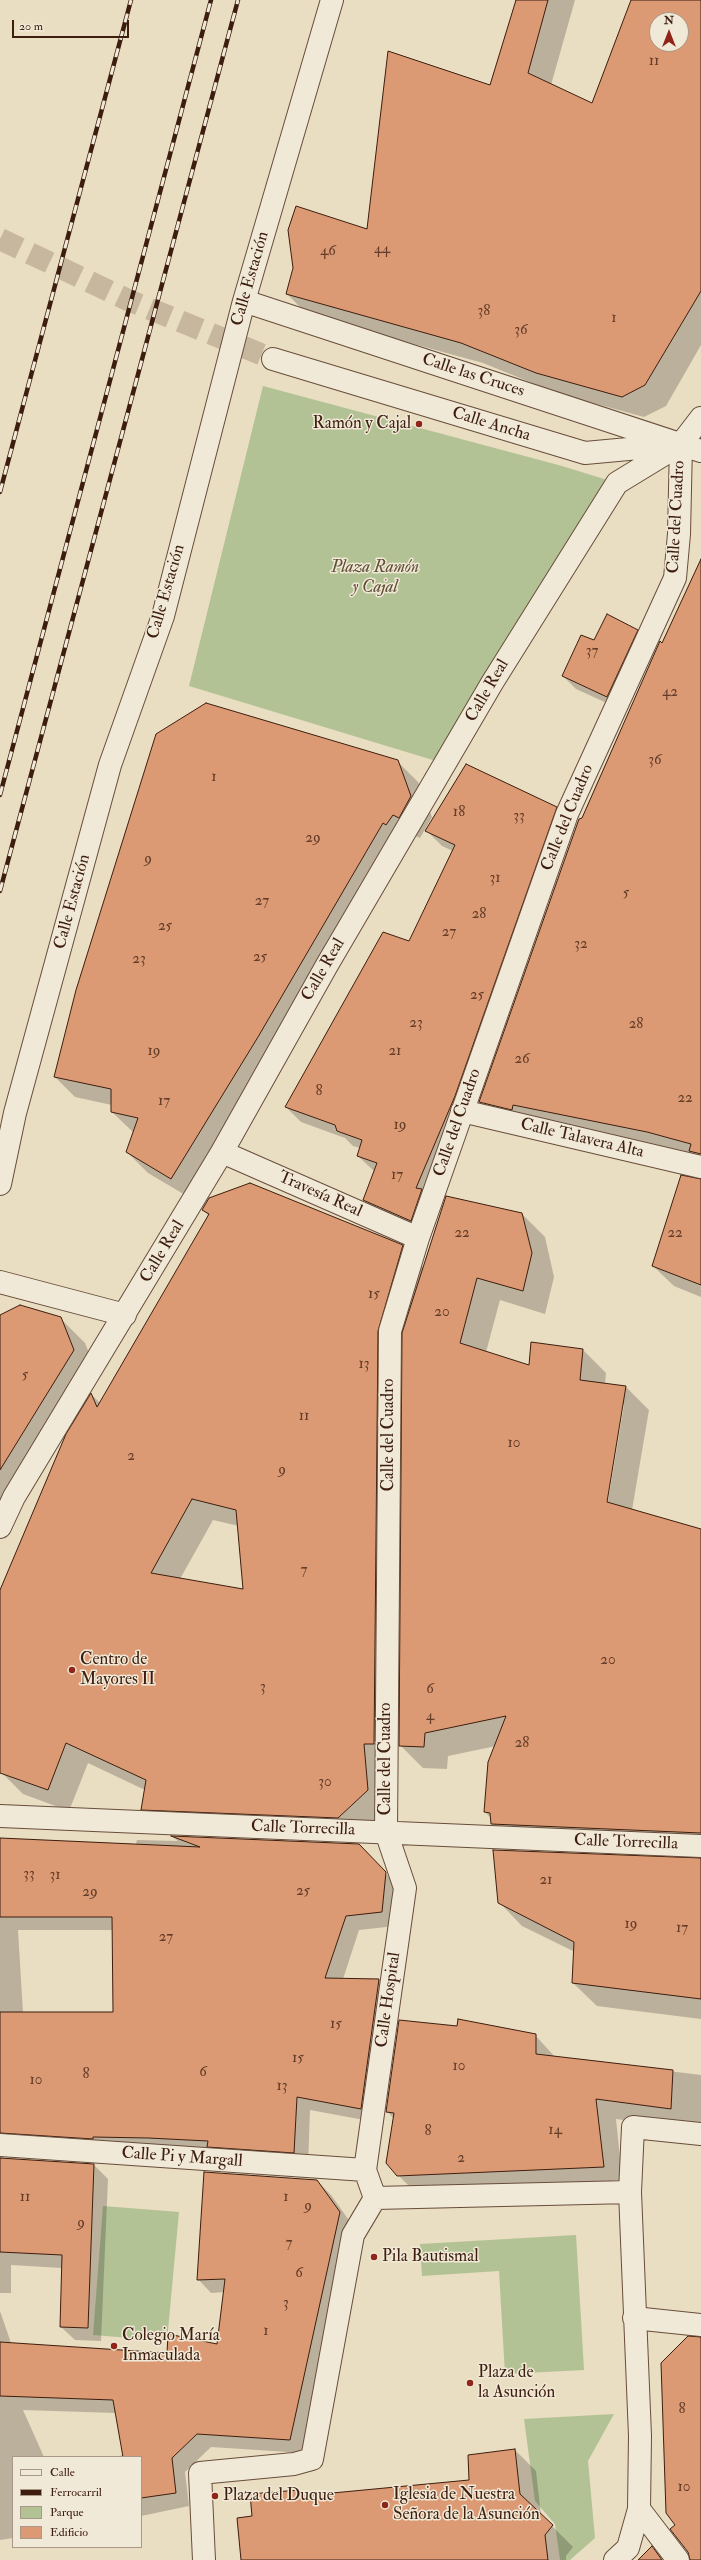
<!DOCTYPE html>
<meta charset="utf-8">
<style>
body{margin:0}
#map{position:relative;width:701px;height:2560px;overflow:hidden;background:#e9ddc2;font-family:"IM FELL Double Pica",serif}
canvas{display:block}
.legend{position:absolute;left:12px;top:2456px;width:130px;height:92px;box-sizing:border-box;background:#f1e9d7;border:1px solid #a99787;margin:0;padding:5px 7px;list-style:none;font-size:12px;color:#3d1d0e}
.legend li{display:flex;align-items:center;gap:8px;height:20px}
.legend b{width:20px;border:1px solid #a99787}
.north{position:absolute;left:649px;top:12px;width:40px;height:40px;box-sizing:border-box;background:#f1e9d7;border:1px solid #a99787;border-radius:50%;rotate:0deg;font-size:11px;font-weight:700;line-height:16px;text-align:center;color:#3d1d0e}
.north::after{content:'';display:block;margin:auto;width:14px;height:18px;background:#8f2418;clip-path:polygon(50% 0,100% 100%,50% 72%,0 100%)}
.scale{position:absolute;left:12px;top:20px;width:117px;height:18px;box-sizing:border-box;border:2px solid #3d1d0e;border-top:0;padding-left:5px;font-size:12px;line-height:14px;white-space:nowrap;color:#3d1d0e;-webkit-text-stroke:3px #f1e9d7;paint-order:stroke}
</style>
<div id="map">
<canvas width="701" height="2560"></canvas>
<ul class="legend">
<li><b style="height:5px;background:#f1e9d7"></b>Calle</li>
<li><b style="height:5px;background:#3d1d0e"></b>Ferrocarril</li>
<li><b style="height:11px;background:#b3c295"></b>Parque</li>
<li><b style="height:11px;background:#db9a74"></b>Edificio</li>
</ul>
<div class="north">N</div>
<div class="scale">20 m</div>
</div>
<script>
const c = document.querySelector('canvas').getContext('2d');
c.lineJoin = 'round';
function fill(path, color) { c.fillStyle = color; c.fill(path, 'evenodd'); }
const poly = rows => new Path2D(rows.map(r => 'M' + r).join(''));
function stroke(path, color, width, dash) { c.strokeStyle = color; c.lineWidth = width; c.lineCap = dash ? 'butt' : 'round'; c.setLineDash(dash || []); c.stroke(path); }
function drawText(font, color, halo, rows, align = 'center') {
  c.font = font + ' "IM FELL Double Pica",serif'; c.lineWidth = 3; c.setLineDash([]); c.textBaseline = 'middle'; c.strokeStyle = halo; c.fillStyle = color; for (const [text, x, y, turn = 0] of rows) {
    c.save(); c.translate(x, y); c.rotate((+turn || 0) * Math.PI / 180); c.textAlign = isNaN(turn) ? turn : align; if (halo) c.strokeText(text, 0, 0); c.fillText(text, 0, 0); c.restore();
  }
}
const green = poly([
 [263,386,562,466,617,483,446,764,189,686],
 [103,2206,179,2212,167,2341,93,2335],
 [576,2235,584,2370,505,2374,499,2271,422,2276,420,2244],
 [614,2414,588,2461,595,2538,570,2560,560,2560,555,2524,535,2501,524,2419]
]);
const shadow = poly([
 [517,0,575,0,551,85,593,104,632,0,701,0,701,345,666,406,644,417,557,393,483,363,308,315,287,294,368,230,491,86],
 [657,20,681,20,681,44,657,44],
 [701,562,701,1162,501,1123,480,1102,583,819],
 [637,631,650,643,620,709,576,689,563,676],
 [397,761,418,782,432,817,420,838,413,835,192,1199,148,1173,127,1152,134,1133,112,1112,112,1105,75,1097,55,1077],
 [556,807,571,823,426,1236,379,1215,364,1200,375,1172,358,1156,360,1148,353,1146,345,1138,301,1122,286,1107,409,942,453,851,442,846,427,831],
 [701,1179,701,1297,674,1286,653,1266],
 [203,1210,402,1246,424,1268,522,1214,545,1237,554,1277,545,1314,500,1300,486,1352,530,1367,583,1350,606,1373,605,1384,626,1387,649,1410,632,1510,701,1530,701,1855,515,1847,492,1824,491,1818,485,1812,496,1746,448,1756,447,1769,423,1768,400,1745,403,1337,398,1352,388,1812,359,1839,163,1830,142,1809,145,1790,88,1763,69,1811,23,1794,2,1773,0,1592,92,1395,100,1403,209,1216],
 [622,1405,624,1405,607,1507,605,1507],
 [213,1520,239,1526,244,1590,180,1579],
 [0,1316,60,1318,85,1343,98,1375,0,1535],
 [173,1837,358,1845,399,1887,395,1926,359,1930,343,1979,379,1980,393,1993,375,2122,310,2110,308,2166,3,2152,3,2159,94,2165,108,2179,101,2341,75,2340,61,2327,62,2268,11,2265,11,2293,0,2293,0,1839,136,1844,137,1840,178,1841],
 [18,1930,113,1930,114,2013,23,2013],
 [701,1859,701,2019,597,2006,573,1983,575,1952,522,1926,499,1902],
 [535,2035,555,2057,701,2075,701,2130,616,2119,623,2187,418,2195,398,2175,394,2119,387,2111],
 [317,2181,331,2195,353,2226,304,2453,211,2447,185,2472,189,2506,141,2516,141,2457,113,2457,124,2455,116,2413,23,2410,44,2457,13,2457,13,2538,0,2540,0,2311,11,2343,168,2354,218,2345,224,2292,211,2293,198,2279],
 [515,2450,536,2471,541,2515,573,2547,566,2556,566,2560,242,2560,253,2517,299,2491,304,2497,470,2481]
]);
const building = poly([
 [516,0,548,0,528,73,592,103,631,0,701,0,701,291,645,385,622,397,536,373,461,343,286,294,293,268,288,230,296,206,367,229,388,51,490,85,516,0],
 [657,20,681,20,681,44,657,44,657,20],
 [701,559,701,1154,689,1151,691,1144,647,1132,513,1105,512,1110,479,1102,579,819,582,818,660,641,662,643,701,559],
 [607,614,638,630,607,697,562,676,581,635,594,640,607,614],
 [206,703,398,760,411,796,399,818,393,815,386,825,383,823,258,1037,171,1179,126,1152,138,1118,111,1112,111,1089,54,1077,76,990,156,734,206,703],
 [466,764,557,807,455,1096,416,1188,422,1189,411,1221,363,1200,377,1163,357,1156,362,1140,337,1131,335,1125,285,1107,383,932,409,941,455,845,425,831,466,764],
 [681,1175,701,1179,701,1285,652,1266,681,1175],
 [250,1183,403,1245,378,1331,374,1744,364,1744,368,1790,338,1818,141,1810,146,1780,66,1743,48,1790,0,1773,0,1590,66,1434,91,1393,97,1407,209,1214,202,1210,209,1198,250,1183],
 [192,1499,236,1510,243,1589,151,1573,192,1499],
 [446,1196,522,1213,532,1253,523,1291,477,1278,460,1343,529,1365,531,1342,583,1349,580,1380,626,1386,607,1502,701,1529,701,1833,491,1824,490,1813,484,1812,488,1762,506,1716,425,1733,424,1747,399,1746,402,1333,446,1196],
 [20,1305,61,1317,74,1350,0,1470,0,1315,20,1305],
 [171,1836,359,1844,386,1872,382,1912,346,1916,325,1978,379,1979,361,2109,297,2097,294,2153,207,2147,208,2141,148,2138,93,2137,93,2139,0,2133,0,2012,113,2012,112,1917,0,1917,0,1838,200,1847,171,1836],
 [493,1850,701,1858,701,1999,572,1983,574,1942,498,1903,493,1850],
 [458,2019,536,2034,536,2054,673,2070,671,2109,596,2099,604,2167,397,2176,386,2163,394,2113,386,2112,399,2020,457,2026,458,2019],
 [0,2158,94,2164,88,2328,60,2327,62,2255,0,2252,0,2158],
 [204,2172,317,2180,340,2212,290,2440,197,2434,172,2458,176,2493,141,2498,141,2457,123,2457,113,2400,0,2396,0,2342,167,2353,168,2334,217,2344,225,2279,197,2280,204,2172],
 [688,2336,701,2337,701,2560,690,2560,688,2552,670,2529,675,2525,666,2513,661,2363,688,2336],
 [515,2449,520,2494,553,2525,545,2535,548,2560,241,2560,237,2518,252,2516,250,2494,299,2490,301,2496,469,2480,468,2455,515,2449],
 [652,2546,662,2560,638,2560,652,2546]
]);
const streetTunnel = poly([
 [0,239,128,300,273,359]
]);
const street = poly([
 [244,301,701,451],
 [273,359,585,453,672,445],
 [462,1111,701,1167],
 [222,1152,418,1238],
 [0,1184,15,1113,110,765,163,616,244,301,332,0],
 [0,1282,125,1315],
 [0,1527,14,1497,222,1152,327,965,492,683,617,483,681,444,701,418],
 [0,1816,701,1846],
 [0,2145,365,2170],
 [630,2192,633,2127,701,2134],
 [634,2318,701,2325],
 [639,2509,678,2560],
 [204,2560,200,2473,294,2464,312,2459,353,2235,375,2198],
 [615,2560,628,2548,639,2509,640,2436,630,2192,375,2198,365,2170,405,1888,386,1832,390,1331,418,1238,567,814,675,578,679,534,681,444]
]);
const rail = poly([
 [0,492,131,0],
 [0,795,211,0],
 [0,891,238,0]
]);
const markers = [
 [419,424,4,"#8f2418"],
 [72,1670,4,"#8f2418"],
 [374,2257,4,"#8f2418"],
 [114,2346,4,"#8f2418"],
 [470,2383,4,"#8f2418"],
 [215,2496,4,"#8f2418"],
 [385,2505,4,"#8f2418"]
];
const numberNames = [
 ["11",654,62],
 ["44",382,250],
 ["46",328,252],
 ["38",484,312],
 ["1",614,319],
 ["36",521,331],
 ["37",592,652],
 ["42",670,693],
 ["36",655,761],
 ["1",214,778],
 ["18",459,813],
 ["33",519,817],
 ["29",313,839],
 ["9",148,860],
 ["31",495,879],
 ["5",626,894],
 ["27",262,902],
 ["28",479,915],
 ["25",165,927],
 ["27",449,933],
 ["32",581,945],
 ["25",260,958],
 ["23",139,960],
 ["25",477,996],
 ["23",416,1024],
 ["28",636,1025],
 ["19",154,1052],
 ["21",395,1052],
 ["26",522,1060],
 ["8",319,1092],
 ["22",685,1099],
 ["17",164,1102],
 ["19",400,1126],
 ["17",397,1176],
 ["22",462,1234],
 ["22",675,1234],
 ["15",374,1295],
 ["20",442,1313],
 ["13",364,1365],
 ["5",25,1376],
 ["11",304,1417],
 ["10",514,1444],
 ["2",131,1457],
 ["9",282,1471],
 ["7",304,1571],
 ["20",608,1661],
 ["3",263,1688],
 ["6",430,1690],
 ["4",430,1717],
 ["28",522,1744],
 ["30",325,1783],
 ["33",29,1875],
 ["31",55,1876],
 ["21",546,1881],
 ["25",303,1892],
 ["29",90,1893],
 ["19",631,1925],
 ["17",682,1929],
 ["27",166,1938],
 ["15",336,2025],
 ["15",298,2059],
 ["10",459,2067],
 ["6",203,2073],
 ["8",86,2075],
 ["10",36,2081],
 ["13",282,2087],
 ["14",555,2131],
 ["8",428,2132],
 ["2",461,2159],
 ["11",25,2198],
 ["1",286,2198],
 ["9",308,2207],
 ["9",81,2224],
 ["7",289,2244],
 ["6",299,2274],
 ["3",286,2304],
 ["1",266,2332],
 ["8",682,2410],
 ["10",684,2488]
];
const streetNames = [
 ["Calle Estación",251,279,-74],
 ["Calle las Cruces",473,376,18],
 ["Calle Ancha",491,425,17],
 ["Calle del Cuadro",677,517,-87],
 ["Calle Estación",167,592,-74],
 ["Calle Real",488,691,-60],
 ["Calle del Cuadro",568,818,-68],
 ["Calle Estación",73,902,-75],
 ["Calle Real",324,970,-60],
 ["Calle del Cuadro",458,1123,-71],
 ["Calle Talavera Alta",582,1139,13],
 ["Travesía Real",320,1195,24],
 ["Calle Real",163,1252,-59],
 ["Calle del Cuadro",389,1435,-90],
 ["Calle del Cuadro",386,1759,-90],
 ["Calle Torrecilla",303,1829,2],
 ["Calle Torrecilla",626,1843,2],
 ["Calle Hospital",389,2000,-82],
 ["Calle Pi y Margall",182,2158,4]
];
const poiNames = [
 ["Ramón y Cajal",411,424,"right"],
 ["Centro de",80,1660],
 ["Mayores II",80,1680],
 ["Pila Bautismal",382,2257],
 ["Colegio María",122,2336],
 ["Inmaculada",122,2356],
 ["Plaza de",478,2373],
 ["la Asunción",478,2393],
 ["Iglesia de Nuestra",393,2495],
 ["Señora de la Asunción",393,2515],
 ["Plaza del Duque",223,2496]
];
const parkNames = [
 ["Plaza Ramón",375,568],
 ["y Cajal",375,588]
];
fill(green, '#b3c295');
fill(shadow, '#0003');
fill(building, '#db9a74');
stroke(building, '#3d1d0e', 1);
stroke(streetTunnel, '#c7b79e', 22, [22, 11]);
stroke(street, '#684d3b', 24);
stroke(street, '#f1e9d7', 22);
stroke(rail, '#3d1d0e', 4.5);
stroke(rail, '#f1e9d7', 3, [9]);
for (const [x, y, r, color] of markers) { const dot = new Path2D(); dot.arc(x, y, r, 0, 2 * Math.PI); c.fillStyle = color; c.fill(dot); stroke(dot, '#f1e9d7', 1.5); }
drawText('15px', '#643c28', null, numberNames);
drawText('17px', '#3d1d0e', '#f1e9d7', streetNames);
drawText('17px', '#3d1d0e', '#f1e9d7', poiNames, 'left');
drawText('italic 17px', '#604f36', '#f1e9d7', parkNames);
</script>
